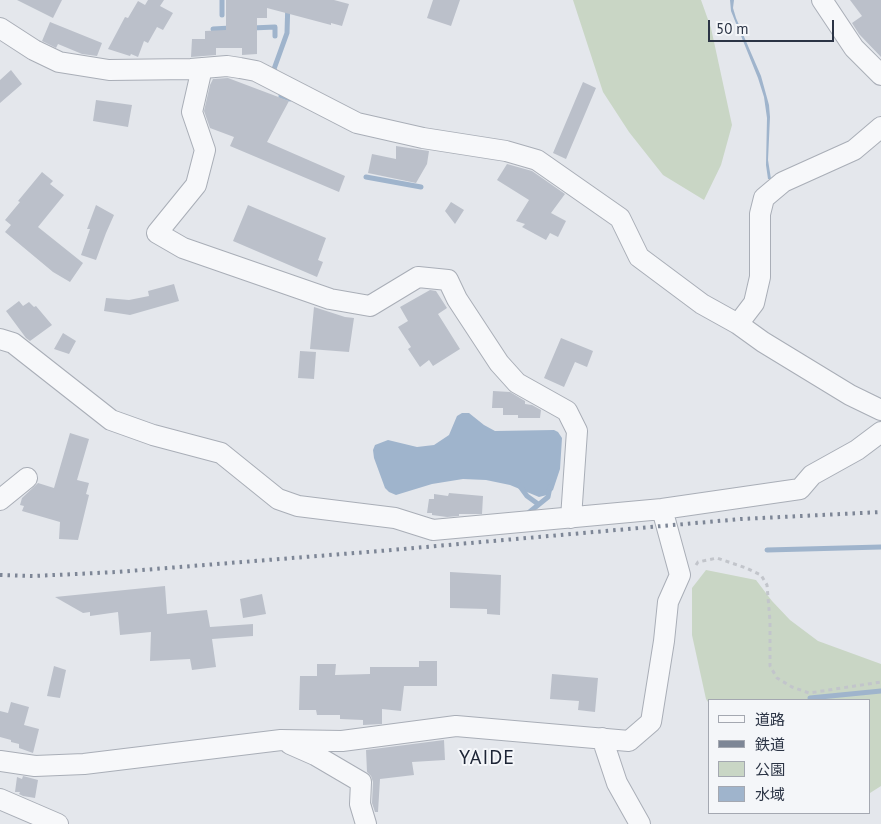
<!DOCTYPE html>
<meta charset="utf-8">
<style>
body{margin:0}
#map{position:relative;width:881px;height:824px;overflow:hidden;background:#e4e7ec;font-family:"PT Sans","Noto Sans JP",sans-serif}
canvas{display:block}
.legend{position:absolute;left:708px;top:699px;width:162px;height:115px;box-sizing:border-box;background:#f4f6f9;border:1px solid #a4a8b1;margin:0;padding:6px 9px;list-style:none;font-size:15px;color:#2b3445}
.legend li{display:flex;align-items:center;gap:10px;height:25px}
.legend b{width:25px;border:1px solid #a4a8b1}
.scale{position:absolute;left:708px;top:20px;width:126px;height:22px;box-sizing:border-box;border:2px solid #2b3445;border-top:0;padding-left:6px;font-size:15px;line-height:18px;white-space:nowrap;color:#2b3445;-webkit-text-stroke:4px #f4f6f9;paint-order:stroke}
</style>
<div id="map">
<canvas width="881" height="824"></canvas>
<ul class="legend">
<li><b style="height:6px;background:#f7f8fa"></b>道路</li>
<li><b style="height:6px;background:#7d8696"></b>鉄道</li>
<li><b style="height:14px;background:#c9d6c5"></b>公園</li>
<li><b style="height:14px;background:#9fb4cc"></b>水域</li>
</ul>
<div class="scale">50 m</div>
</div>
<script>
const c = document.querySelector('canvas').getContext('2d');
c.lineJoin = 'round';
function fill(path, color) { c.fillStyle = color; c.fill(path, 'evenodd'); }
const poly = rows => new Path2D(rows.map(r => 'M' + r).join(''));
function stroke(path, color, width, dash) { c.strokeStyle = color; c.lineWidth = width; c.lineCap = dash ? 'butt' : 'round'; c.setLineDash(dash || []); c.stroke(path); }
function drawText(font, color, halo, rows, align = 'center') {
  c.font = font + ' "PT Sans",sans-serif'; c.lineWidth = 4; c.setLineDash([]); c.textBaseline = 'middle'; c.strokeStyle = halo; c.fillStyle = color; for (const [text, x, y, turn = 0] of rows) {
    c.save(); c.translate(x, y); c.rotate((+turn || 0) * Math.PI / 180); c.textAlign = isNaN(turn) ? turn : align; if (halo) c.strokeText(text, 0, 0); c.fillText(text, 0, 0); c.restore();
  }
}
const green = poly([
 [573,0,701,0,711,28,732,125,721,165,704,200,663,175,629,132,603,92],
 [706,570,756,580,772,601,790,620,818,641,881,664,881,786,870,793,870,700,710,700,710,705,706,699,692,635,692,588]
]);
const water = poly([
 [730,0,734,0,733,8,736,18,761,76,769,105,770,117,768,160,771,179,768,179,766,165,767,118,764,97,758,78,731,11],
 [462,413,469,413,484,425,495,431,554,430,558,432,562,438,560,469,553,490,547,495,539,497,510,485,486,480,463,479,432,484,396,495,389,492,385,488,374,458,373,450,375,445,388,440,417,447,434,445,449,435,457,416]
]);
const stream = poly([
 [222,0,222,15],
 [252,28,275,27,275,36],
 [213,29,231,28],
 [277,74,274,69,287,33,288,0],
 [281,96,290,99],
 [366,177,421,187],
 [519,485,527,496,538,504],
 [527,514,548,497,550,487],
 [767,550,881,547],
 [810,698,881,691]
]);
const building = poly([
 [17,0,62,0,53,18],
 [148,0,164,0,160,6,173,13,163,30,157,27,148,43,144,41,138,57,131,54,130,56,108,49,125,17,128,18,138,1,145,5],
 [226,0,334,0,349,4,342,26,331,23,331,25,267,8,267,18,257,18,257,54,242,55,242,48,216,48,216,55,191,57,192,39,205,39,205,31,226,30],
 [433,0,460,0,451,26,427,18],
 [850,0,881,0,881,57,859,34,852,23,862,16],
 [50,22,102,43,97,56,82,54,58,44,56,48,42,41],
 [11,70,22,84,0,103,0,80],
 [228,78,289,101,267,142,345,176,339,192,230,146,234,137,210,128,204,111,210,85,213,79],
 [583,82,596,88,566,159,553,153],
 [96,100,132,105,128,127,93,121],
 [396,146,429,151,427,164,416,183,368,173,372,154,396,159],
 [507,164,532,171,565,194,551,213,566,221,558,237,550,233,546,240,522,227,525,224,516,221,529,200,497,180],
 [42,172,53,181,50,184,64,195,38,227,83,263,70,282,53,272,5,232,11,225,5,220,20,202,18,201],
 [451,202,464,210,455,224,445,211],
 [96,205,114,215,106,233,96,260,81,255,90,229,87,229],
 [248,205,326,238,318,260,323,262,317,277,233,241],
 [174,284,179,301,130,315,104,311,106,298,129,300,149,296,148,291],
 [430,290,436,291,447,308,438,314,460,349,433,366,429,360,420,367,408,349,411,347,398,327,408,321,400,307],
 [19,301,23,306,29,302,34,307,36,306,52,325,30,341,26,338,6,311],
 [314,307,345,317,354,318,349,352,310,349],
 [63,333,76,341,69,354,54,349],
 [561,338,593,351,587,367,575,362,564,387,544,378],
 [300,351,316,352,314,379,298,378],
 [493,391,510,392,525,401,525,404,532,405,541,410,540,418,518,418,518,415,503,415,503,408,492,408],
 [70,433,89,439,77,480,89,483,86,494,89,495,78,540,59,539,60,522,22,511,24,506,20,505,22,498,38,483,54,488],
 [449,493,483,496,482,514,459,514,459,516,447,517,432,515,432,513,427,513,429,499,434,499,434,494,448,496],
 [450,572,501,575,500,615,487,614,487,609,450,608],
 [165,586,167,614,207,610,210,627,253,624,253,636,212,639,216,667,192,670,190,659,150,661,151,632,120,635,118,612,90,616,90,612,83,613,55,597],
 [262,594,266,614,243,618,240,599],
 [419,661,437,661,437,686,404,686,401,711,382,709,382,724,363,725,363,720,340,719,340,715,317,715,316,710,299,710,300,676,317,676,317,664,336,664,335,675,370,674,370,667,419,667],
 [54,666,66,670,60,698,47,696],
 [552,674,598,678,595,712,578,710,579,701,550,699],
 [11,702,29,707,24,725,39,729,33,753,19,748,19,744,11,742,11,740,0,737,0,711,8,713],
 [444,740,445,760,412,762,414,775,380,779,378,812,375,812,372,803,373,782,371,776,367,772,366,750],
 [23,776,38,780,35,798,23,796,19,794,20,792,15,792,17,777,22,779]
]);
const path = poly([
 [696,565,698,562,717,558,746,568,761,575,767,585,770,621,770,666,777,678,792,687,809,693,881,682]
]);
const minor = poly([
 [822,0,854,48,881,75],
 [0,28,34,50,59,62,109,70,191,69,227,66,240,68,256,71,357,123,423,138,506,151,537,160,620,218,639,257,702,304,738,324,754,303,760,277,760,214,764,198,783,182,854,150,881,127],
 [202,68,192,112,205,150,196,185,157,233,183,248,330,299,370,306,418,277,448,280,457,299,499,363,517,383,567,411,577,431,571,518],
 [738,324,763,342,850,395,881,410],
 [0,339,13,343,111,420,153,435,221,453,278,499,298,506,395,518,433,530,662,509,800,489,812,475,857,450,881,432],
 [0,500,27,478],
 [602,738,617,783,640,824],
 [290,744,315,755,361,782,360,804,366,824],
 [0,761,35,766,84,764,281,740,342,741,456,726,629,741,651,722,664,641,668,602,680,575,662,509],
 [0,799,58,824]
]);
const rail = poly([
 [0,575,34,576,117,572,380,551,741,519,881,512]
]);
const quarterNames = [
 ["YAIDE",487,758]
];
fill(green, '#c9d6c5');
fill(water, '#9fb4cc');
stroke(stream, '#9fb4cc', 5);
fill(building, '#bbc0ca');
stroke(minor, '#a9aeb7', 22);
stroke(path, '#c2c5cb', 3, [4, 4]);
stroke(minor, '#f7f8fa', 20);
stroke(rail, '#7d8696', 4, [2.5, 5]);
c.letterSpacing = '1px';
drawText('20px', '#1d2536', '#f4f6f9', quarterNames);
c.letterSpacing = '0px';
</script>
